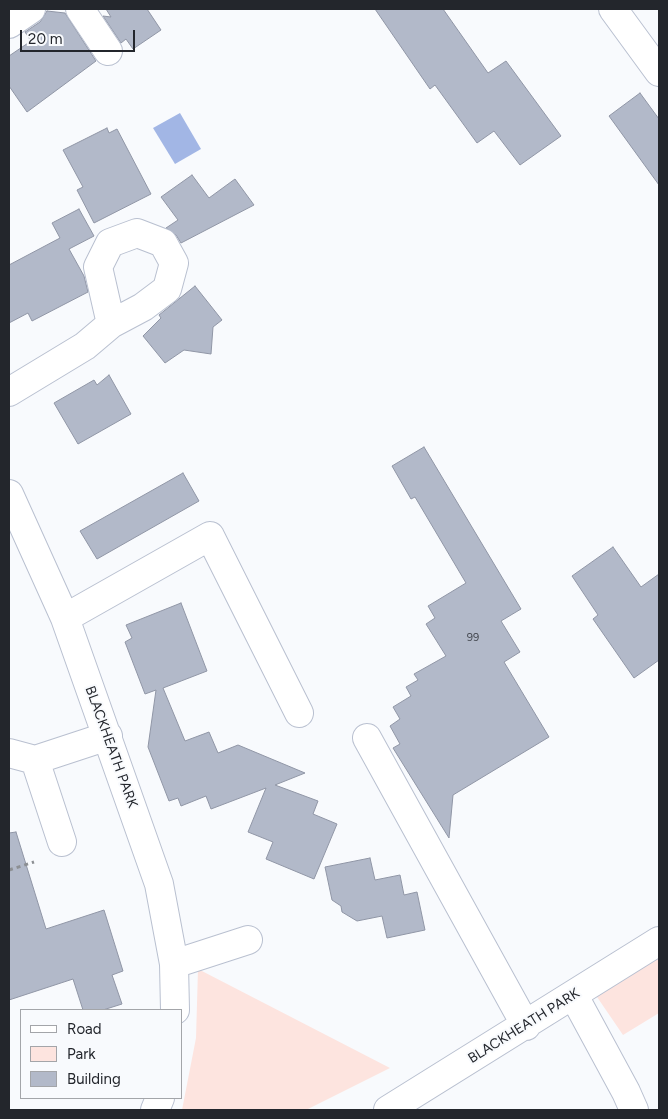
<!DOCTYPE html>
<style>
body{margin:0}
#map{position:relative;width:668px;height:1119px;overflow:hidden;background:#f8fafd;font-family:Figtree,sans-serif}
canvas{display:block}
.frame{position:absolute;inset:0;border:10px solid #23262c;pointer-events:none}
.legend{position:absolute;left:20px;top:1009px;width:162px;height:90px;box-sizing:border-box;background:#f8fafd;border:1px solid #a3a5a9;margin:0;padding:6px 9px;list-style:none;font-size:15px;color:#23262c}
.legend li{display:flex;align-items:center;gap:10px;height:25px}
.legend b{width:25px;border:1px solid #a3a5a9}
.scale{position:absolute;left:20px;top:30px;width:115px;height:22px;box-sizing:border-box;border:2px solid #23262c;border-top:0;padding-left:6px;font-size:15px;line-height:18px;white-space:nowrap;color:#23262c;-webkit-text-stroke:4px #f8fafd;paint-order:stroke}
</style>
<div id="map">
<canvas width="668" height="1119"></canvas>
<div class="frame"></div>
<ul class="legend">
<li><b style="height:6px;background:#fff"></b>Road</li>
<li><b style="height:14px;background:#fde4df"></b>Park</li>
<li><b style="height:14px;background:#b2b9c9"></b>Building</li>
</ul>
<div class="scale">20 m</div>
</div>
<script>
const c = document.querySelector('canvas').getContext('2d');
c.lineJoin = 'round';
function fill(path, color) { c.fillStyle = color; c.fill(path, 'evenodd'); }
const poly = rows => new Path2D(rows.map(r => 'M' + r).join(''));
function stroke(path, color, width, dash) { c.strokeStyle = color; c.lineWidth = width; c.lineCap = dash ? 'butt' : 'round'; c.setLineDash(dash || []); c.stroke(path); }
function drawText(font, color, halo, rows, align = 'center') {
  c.font = font + ' Figtree,sans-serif'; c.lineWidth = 4; c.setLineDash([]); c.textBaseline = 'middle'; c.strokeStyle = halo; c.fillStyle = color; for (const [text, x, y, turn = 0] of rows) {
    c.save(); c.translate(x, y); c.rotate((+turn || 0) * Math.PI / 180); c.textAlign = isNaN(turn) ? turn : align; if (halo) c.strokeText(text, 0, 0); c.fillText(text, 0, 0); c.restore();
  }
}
const green = poly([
 [659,954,659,1013,623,1035,595,994],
 [198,969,390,1068,306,1110,182,1110,196,1038]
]);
const water = poly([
 [180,113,201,149,175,164,153,128]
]);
const building = poly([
 [106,9,147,9,161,30,133,49,126,39,121,43,103,16,111,17,106,9],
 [375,9,443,9,488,73,506,61,561,136,520,165,494,131,477,143,435,85,430,89,375,9],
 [47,11,65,13,96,61,27,112,9,86,9,56,31,41,25,32,40,22,47,11],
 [640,93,659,119,659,185,609,116,640,93],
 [107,128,109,133,117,129,151,194,94,223,77,190,83,187,63,150,107,128],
 [192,175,209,198,235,179,254,205,181,243,176,235,166,228,178,220,161,197,192,175],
 [79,209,94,236,69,249,84,276,88,292,32,321,28,313,9,323,9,265,60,238,52,223,79,209],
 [195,286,222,320,213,327,211,354,184,350,165,363,143,336,161,318,159,315,195,286],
 [109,375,131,414,78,444,54,403,94,380,97,385,109,375],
 [424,447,521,609,501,621,520,652,504,662,549,737,453,795,449,838,393,748,400,744,390,726,400,719,393,707,411,696,406,687,418,680,414,674,446,656,426,624,435,618,428,606,466,583,415,497,411,499,392,466,424,447],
 [183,473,199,501,97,559,80,531,183,473],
 [613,547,641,587,659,574,659,660,634,678,593,619,598,615,572,576,613,547],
 [181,603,207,671,163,688,185,741,209,732,218,753,238,745,305,773,275,785,318,801,313,814,337,824,314,879,266,859,273,842,248,832,266,788,211,809,206,796,181,806,178,798,169,801,148,747,156,690,145,694,125,642,132,638,126,625,181,603],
 [16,832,46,929,104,910,123,971,112,975,122,1004,103,1010,83,1010,73,979,9,1000,9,833,16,832],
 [370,858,375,880,400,875,404,895,417,892,425,930,387,938,382,916,357,921,342,912,341,906,332,900,325,867,370,858]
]);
const path = poly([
 [9,870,34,862]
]);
const minor = poly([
 [80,9,108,51],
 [613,9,659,72],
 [9,24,31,9],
 [9,392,85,346,111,324,143,307,167,289,174,263,163,243,137,233,110,243,98,267,111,324],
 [9,494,65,618,159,884,174,964,175,1010],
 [65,618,210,536,299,713],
 [367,738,526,1026],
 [9,753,35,760,108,736],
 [35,760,62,842],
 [174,964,248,940],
 [574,996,626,1092,634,1110],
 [155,1110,160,1098],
 [388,1110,659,941]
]);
const numberNames = [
 ["99",473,638]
];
const streetNames = [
 ["BLACKHEATH PARK",111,747,70],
 ["BLACKHEATH PARK",524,1026,-32]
];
fill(green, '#fde4df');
fill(water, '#a2b6e5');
fill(building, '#b2b9c9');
stroke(building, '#9096a6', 1);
stroke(minor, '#b9c0d0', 30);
stroke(path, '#8c8f93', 3, [4, 4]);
stroke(minor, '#fff', 28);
drawText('11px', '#474b53', null, numberNames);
drawText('14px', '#23262c', '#f8fafd', streetNames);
</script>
